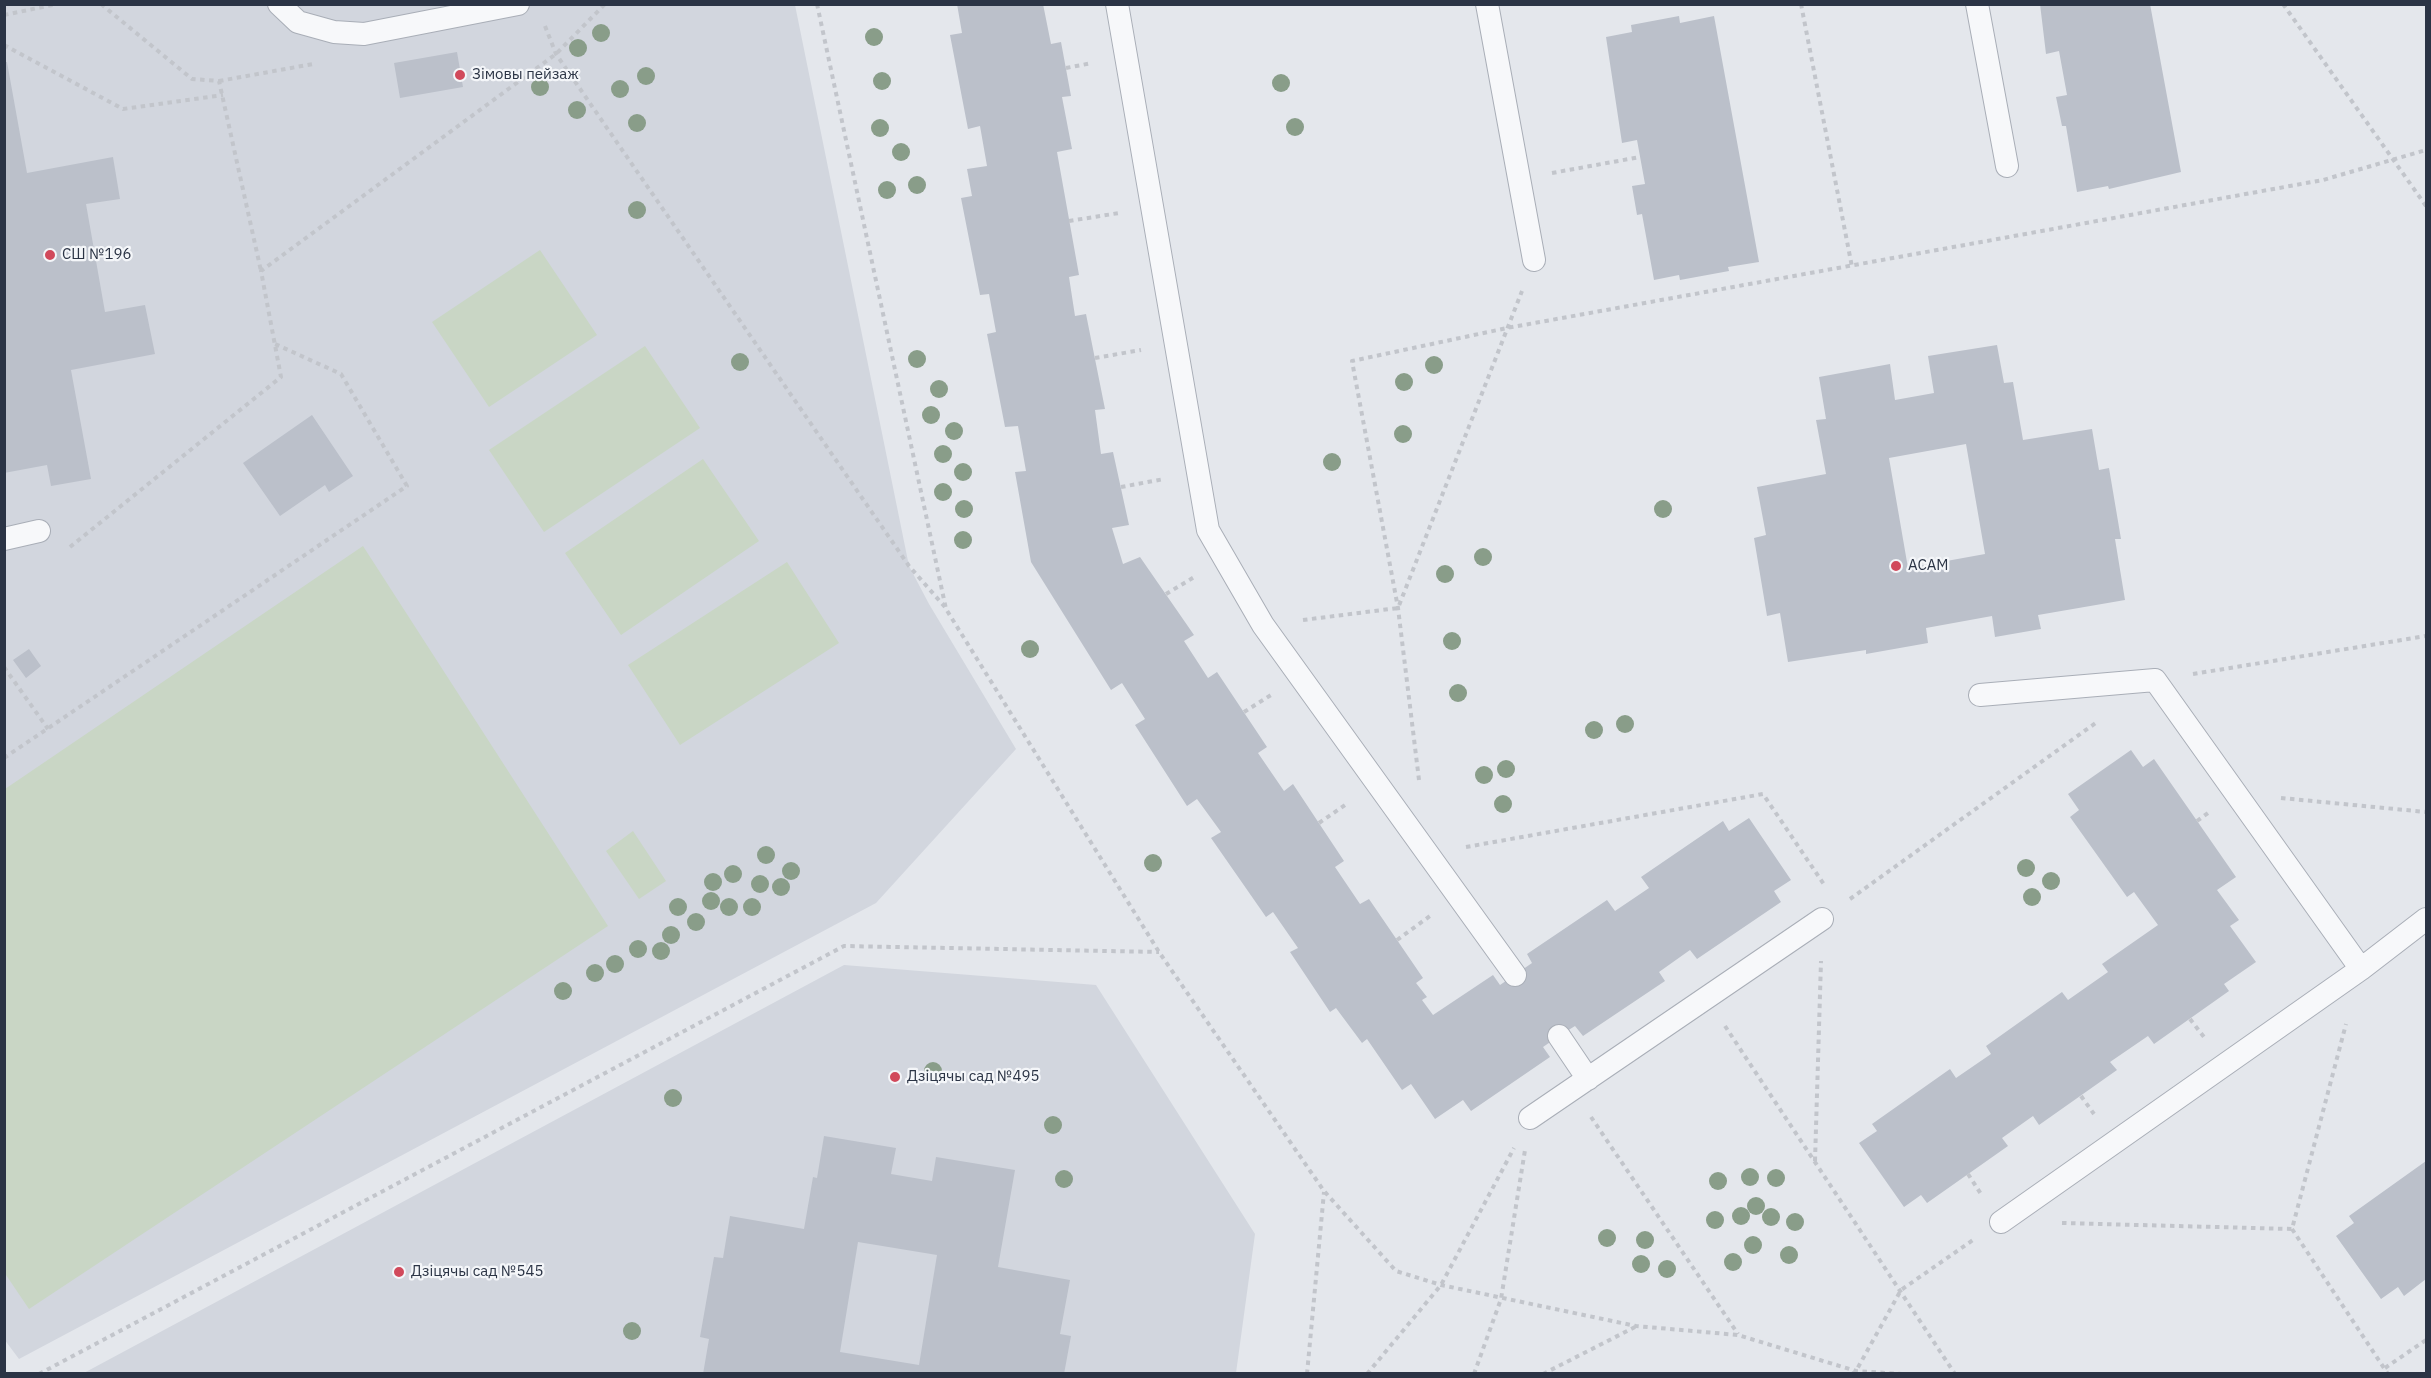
<!DOCTYPE html>
<meta charset="utf-8">
<style>
body{margin:0}
#map{position:relative;width:2431px;height:1378px;overflow:hidden;background:#e4e7ec;font-family:"IBM Plex Sans",sans-serif}
canvas{display:block}
.frame{position:absolute;inset:0;border:6px solid #2b3445;pointer-events:none}
</style>
<div id="map">
<canvas width="2431" height="1378"></canvas>
<div class="frame"></div>
</div>
<script>
const c = document.querySelector('canvas').getContext('2d');
c.lineJoin = 'round';
function fill(path, color) { c.fillStyle = color; c.fill(path, 'evenodd'); }
const poly = rows => new Path2D(rows.map(r => 'M' + r).join(''));
function stroke(path, color, width, dash) { c.strokeStyle = color; c.lineWidth = width; c.lineCap = dash ? 'butt' : 'round'; c.setLineDash(dash || []); c.stroke(path); }
function drawText(font, color, halo, rows, align = 'center') {
  c.font = font + ' "IBM Plex Sans",sans-serif'; c.lineWidth = 4.5; c.setLineDash([]); c.textBaseline = 'middle'; c.strokeStyle = halo; c.fillStyle = color; for (const [text, x, y, turn = 0] of rows) {
    c.save(); c.translate(x, y); c.rotate((+turn || 0) * Math.PI / 180); c.textAlign = isNaN(turn) ? turn : align; if (halo) c.strokeText(text, 0, 0); c.fillText(text, 0, 0); c.restore();
  }
}
const built = poly([
 [4,5,795,5,909,566,929,604,1016,749,876,903,19,1359,4,1339],
 [844,965,1096,985,1255,1234,1236,1373,82,1374]
]);
const green = poly([
 [540,250,597,335,489,407,432,322],
 [645,346,700,428,544,532,489,450],
 [703,459,759,541,621,635,565,553],
 [363,546,608,926,29,1309,4,1272,5,789],
 [787,562,839,643,680,745,628,665],
 [633,831,666,881,639,899,606,851]
]);
const building = poly([
 [957,4,1043,4,1051,44,1061,42,1071,96,1062,97,1072,149,1057,152,1079,275,1069,277,1075,316,1086,314,1105,409,1095,410,1101,454,1113,452,1129,525,1112,528,1123,564,1140,557,1194,635,1184,641,1208,678,1217,672,1267,747,1258,753,1284,791,1293,784,1344,861,1335,867,1360,904,1369,899,1423,978,1416,983,1427,997,1422,1000,1433,1015,1493,975,1500,985,1532,963,1527,954,1607,900,1615,911,1649,888,1641,877,1723,821,1729,831,1749,818,1791,880,1774,891,1781,902,1697,959,1690,950,1659,972,1665,981,1583,1036,1575,1026,1559,1036,1543,1047,1550,1057,1471,1111,1463,1100,1435,1119,1411,1084,1402,1090,1367,1039,1362,1043,1336,1008,1330,1012,1290,952,1298,948,1273,912,1266,917,1211,838,1221,832,1197,799,1187,806,1135,725,1145,719,1122,683,1111,690,1031,562,1015,472,1026,471,1018,426,1005,427,987,334,996,332,989,294,980,295,961,198,972,196,967,169,987,166,980,126,968,129,950,35,962,33],
 [2040,4,2150,4,2181,172,2109,189,2108,186,2077,192,2066,126,2062,126,2056,97,2067,95,2059,51,2046,54],
 [1679,16,1680,23,1714,16,1759,262,1728,267,1729,271,1680,280,1679,275,1654,280,1642,214,1637,215,1632,186,1645,184,1637,140,1622,143,1606,37,1632,32,1631,25],
 [457,52,463,87,400,98,394,63],
 [4,62,7,62,27,173,113,157,120,199,86,204,105,312,145,305,155,354,71,370,91,479,51,486,47,465,4,473],
 [1997,345,2004,383,2013,382,2023,440,2092,429,2099,470,2109,468,2121,539,2115,539,2125,600,2038,615,2041,629,1995,637,1992,616,1926,628,1928,643,1866,654,1866,650,1788,662,1780,613,1767,616,1754,538,1766,535,1757,487,1826,474,1816,420,1826,419,1819,377,1890,364,1895,400,1934,393,1928,356],
 [1966,444,1985,554,1908,568,1889,458],
 [312,415,353,476,329,492,325,485,280,516,243,463],
 [29,649,41,666,26,678,13,660],
 [2131,750,2143,767,2154,759,2236,877,2217,890,2239,920,2230,926,2256,962,2224,984,2229,991,2154,1044,2148,1036,2110,1062,2117,1070,2039,1125,2033,1116,2002,1138,2008,1146,1927,1203,1921,1195,1904,1207,1859,1143,1877,1131,1872,1124,1950,1069,1956,1078,1991,1054,1986,1046,2062,992,2068,1000,2108,972,2102,964,2158,925,2134,892,2127,897,2070,817,2079,810,2068,794],
 [824,1136,896,1148,891,1174,932,1181,936,1157,1015,1170,998,1267,1070,1280,1060,1334,1071,1336,1064,1374,703,1374,709,1339,700,1337,714,1257,723,1258,730,1216,804,1229,813,1177,817,1178],
 [858,1242,937,1255,919,1365,840,1352],
 [2426,1161,2426,1279,2404,1296,2398,1287,2381,1299,2336,1236,2354,1223,2349,1216]
]);
const path = poly([
 [101,4,192,79,219,81,261,271],
 [817,4,946,609,1159,952,1324,1191,1396,1271,1441,1285,1636,1326,1738,1335,1856,1371,1902,1374],
 [1801,4,1852,267],
 [2283,4,2426,206],
 [4,15,57,4],
 [545,26,556,54,909,566,945,607],
 [4,45,123,109,223,95],
 [1066,68,1092,63],
 [219,81,313,64],
 [1552,173,1640,157],
 [1069,221,1119,213],
 [1095,358,1141,350],
 [1121,487,1164,479],
 [70,547,281,377,261,271,556,54,605,4],
 [1166,594,1196,576],
 [1303,620,1398,608,1522,291],
 [4,667,48,729],
 [2193,674,2426,636],
 [1244,712,1271,695],
 [4,758,407,486,341,374,275,344],
 [1419,780,1398,608,1352,361,1507,328,2323,180,2426,150],
 [2281,798,2426,812],
 [2197,821,2208,813],
 [1319,823,1348,803],
 [1466,847,1763,794,1825,886],
 [1850,899,2097,722],
 [1397,940,1430,916],
 [2190,1019,2204,1037],
 [1725,1026,1955,1374],
 [2081,1096,2094,1114],
 [1591,1117,1738,1334],
 [1815,1161,1821,961],
 [1968,1174,1981,1194],
 [2062,1223,2292,1229,2346,1024],
 [2292,1229,2388,1374],
 [2385,1368,2426,1340],
 [39,1374,844,946,1159,952],
 [1307,1374,1324,1192],
 [1367,1374,1441,1285,1514,1148],
 [1474,1374,1501,1299,1525,1150],
 [1543,1374,1635,1327],
 [1852,1374,1856,1371,1901,1290,1973,1240]
]);
const service = poly([
 [279,4,298,22,334,32,364,34,518,4],
 [1117,4,1208,530,1263,625,1515,975],
 [1487,4,1534,260],
 [1977,4,2007,166],
 [4,539,39,531],
 [1980,695,2155,680,2361,969],
 [1559,1036,1588,1079],
 [1530,1118,1822,919],
 [2001,1222,2361,969,2426,919]
]);
const trees = [
 [601,33],
 [874,37],
 [578,48],
 [646,76],
 [882,81],
 [1281,83],
 [540,87],
 [620,89],
 [577,110],
 [637,123],
 [1295,127],
 [880,128],
 [901,152],
 [917,185],
 [887,190],
 [637,210],
 [917,359],
 [740,362],
 [1434,365],
 [1404,382],
 [939,389],
 [931,415],
 [954,431],
 [1403,434],
 [943,454],
 [1332,462],
 [963,472],
 [943,492],
 [964,509],
 [1663,509],
 [963,540],
 [1483,557],
 [1445,574],
 [1452,641],
 [1030,649],
 [1458,693],
 [1625,724],
 [1594,730],
 [1506,769],
 [1484,775],
 [1503,804],
 [766,855],
 [1153,863],
 [2026,868],
 [791,871],
 [733,874],
 [2051,881],
 [713,882],
 [760,884],
 [781,887],
 [2032,897],
 [711,901],
 [678,907],
 [729,907],
 [752,907],
 [696,922],
 [671,935],
 [638,949],
 [661,951],
 [615,964],
 [595,973],
 [563,991],
 [933,1071],
 [673,1098],
 [1053,1125],
 [1750,1177],
 [1776,1178],
 [1064,1179],
 [1718,1181],
 [1756,1206],
 [1741,1216],
 [1771,1217],
 [1715,1220],
 [1795,1222],
 [1607,1238],
 [1645,1240],
 [1753,1245],
 [1789,1255],
 [1733,1262],
 [1641,1264],
 [1667,1269],
 [632,1331]
];
const markers = [
 [460,75,6,"#d1495b"],
 [50,255,6,"#d1495b"],
 [1896,566,6,"#d1495b"],
 [895,1077,6,"#d1495b"],
 [399,1272,6,"#d1495b"]
];
const poiNames = [
 ["Зімовы пейзаж",472,75],
 ["СШ №196",62,255],
 ["АСАМ",1908,566],
 ["Дзіцячы сад №495",907,1077],
 ["Дзіцячы сад №545",411,1272]
];
fill(built, '#d2d6de');
fill(green, '#c9d6c5');
fill(building, '#bbc0ca');
stroke(service, '#a9aeb7', 24);
stroke(path, '#c2c5cb', 4, [4.5, 4.5]);
stroke(service, '#f7f8fa', 22);
c.fillStyle = '#899d89';
for (const [x, y] of trees) { c.beginPath(); c.arc(x, y, 9, 0, 2 * Math.PI); c.fill(); }
for (const [x, y, r, color] of markers) { const dot = new Path2D(); dot.arc(x, y, r, 0, 2 * Math.PI); c.fillStyle = color; c.fill(dot); stroke(dot, '#f4f6f9', 2); }
drawText('15px', '#2b3445', '#f4f6f9', poiNames, 'left');
</script>
